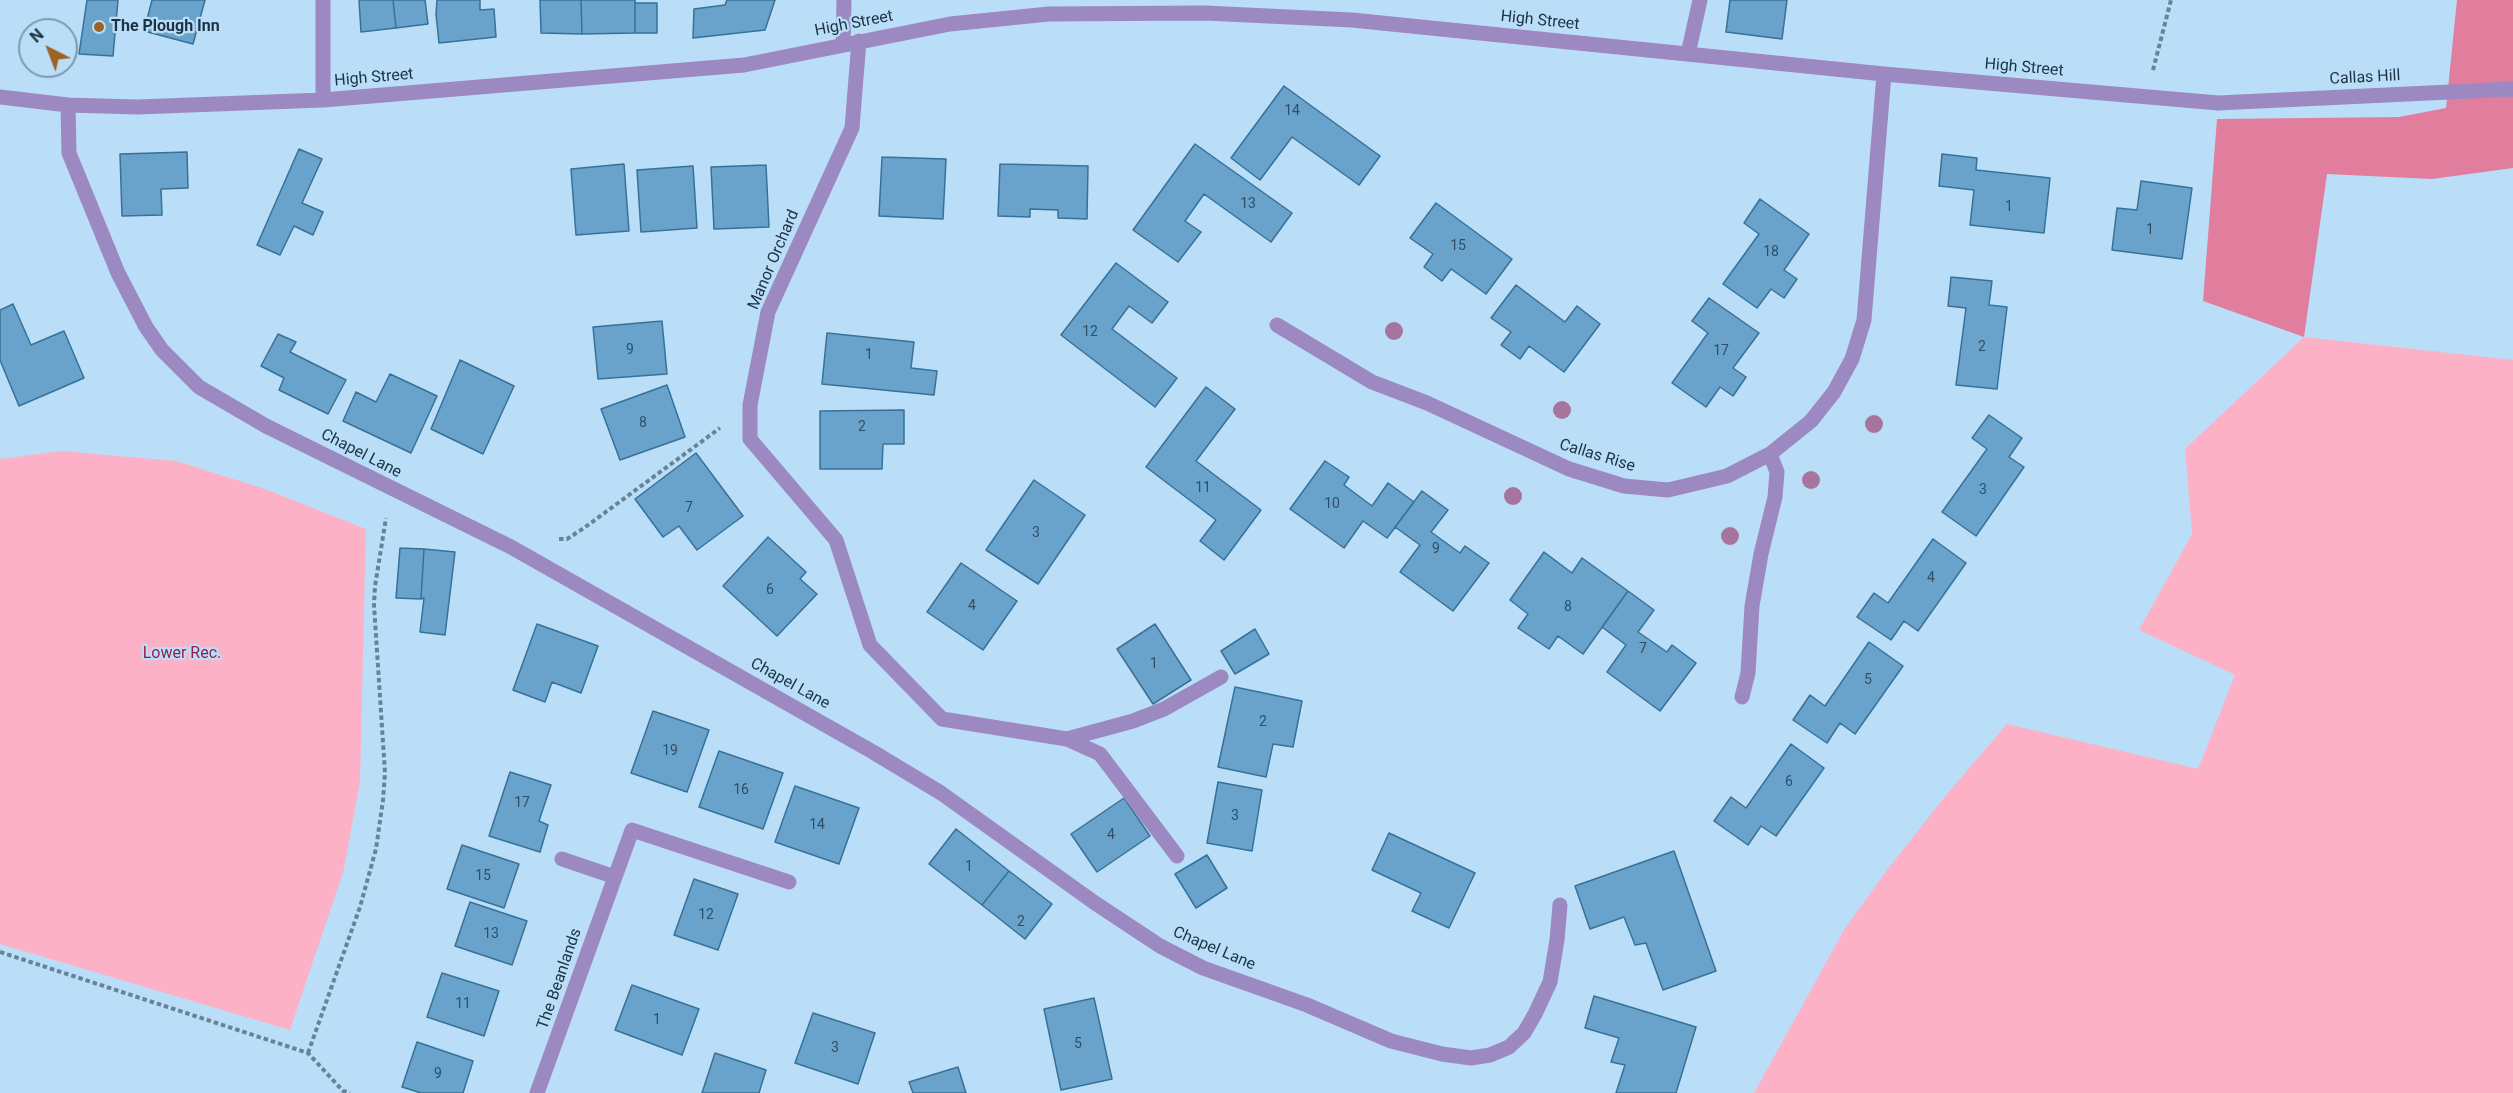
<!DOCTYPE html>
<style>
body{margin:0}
#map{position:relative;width:2513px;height:1093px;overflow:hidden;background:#bbdef8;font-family:Roboto,sans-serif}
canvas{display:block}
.north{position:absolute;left:18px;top:18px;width:60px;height:60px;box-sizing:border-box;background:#bbdef8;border:2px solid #7b9ab0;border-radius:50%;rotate:318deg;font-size:16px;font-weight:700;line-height:24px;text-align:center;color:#1b3344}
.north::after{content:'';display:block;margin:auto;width:21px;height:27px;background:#9e6126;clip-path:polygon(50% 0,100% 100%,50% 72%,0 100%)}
</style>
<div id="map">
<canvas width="2513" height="1093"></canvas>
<div class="north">N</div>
</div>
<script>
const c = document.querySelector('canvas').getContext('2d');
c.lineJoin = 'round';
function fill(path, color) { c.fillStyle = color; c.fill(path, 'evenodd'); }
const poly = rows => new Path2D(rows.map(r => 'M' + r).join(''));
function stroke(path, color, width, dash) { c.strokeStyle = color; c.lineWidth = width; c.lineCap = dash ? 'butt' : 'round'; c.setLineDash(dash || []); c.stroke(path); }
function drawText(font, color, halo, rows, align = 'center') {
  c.font = font + ' Roboto,sans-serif'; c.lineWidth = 4.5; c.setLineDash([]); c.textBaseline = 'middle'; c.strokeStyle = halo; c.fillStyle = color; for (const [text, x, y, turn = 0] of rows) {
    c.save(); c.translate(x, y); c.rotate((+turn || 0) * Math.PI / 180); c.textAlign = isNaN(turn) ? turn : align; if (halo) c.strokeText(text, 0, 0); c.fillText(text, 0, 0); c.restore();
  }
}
const green = poly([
 [2304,337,2513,360,2513,1093,1754,1093,1844,930,1887,870,1947,794,2007,724,2198,769,2235,675,2139,630,2192,534,2185,449],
 [62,451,176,461,265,489,366,529,360,781,344,869,290,1030,0,944,0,459]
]);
const forest = poly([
 [2457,0,2513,0,2513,168,2432,179,2327,174,2304,337,2203,301,2217,119,2399,117,2446,108]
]);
const building = poly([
 [87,0,118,0,113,56,79,54,87,0],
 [152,0,205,0,193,44,144,31,152,0],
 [359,0,393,0,396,28,361,32,359,0],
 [393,0,425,0,428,24,396,28,393,0],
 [437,0,480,0,480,10,494,9,496,37,439,43,436,14,437,0],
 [540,0,581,0,582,34,541,33,540,0],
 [581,0,635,0,635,33,582,34,581,0],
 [727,0,775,0,765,30,693,38,694,9,725,5,727,0],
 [1730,0,1787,0,1782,39,1726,32,1730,0],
 [635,3,657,3,657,33,635,33,635,3],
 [1284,86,1380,156,1359,185,1292,137,1260,180,1231,158,1284,86],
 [1195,144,1292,213,1271,242,1204,194,1185,221,1201,232,1178,262,1133,230,1195,144],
 [299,149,322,159,302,203,323,212,313,235,294,226,280,255,257,245,299,149],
 [187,152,188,188,161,189,162,215,122,216,120,154,187,152],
 [1942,154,1977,158,1976,170,2050,178,2044,233,1970,225,1974,190,1939,186,1942,154],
 [882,157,946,159,943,219,879,216,882,157],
 [624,164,629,231,576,235,571,169,624,164],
 [1000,164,1088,166,1087,219,1058,218,1058,210,1030,209,1030,217,998,216,1000,164],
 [766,165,769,227,714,229,711,167,766,165],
 [693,166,697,228,641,232,637,170,693,166],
 [2141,181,2192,188,2182,259,2112,250,2117,208,2137,210,2141,181],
 [1760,199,1809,234,1784,270,1797,279,1784,298,1771,289,1757,308,1723,284,1759,234,1744,223,1760,199],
 [1436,203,1512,259,1486,294,1451,269,1442,281,1424,267,1433,254,1410,238,1436,203],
 [1116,263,1168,302,1152,323,1129,306,1112,329,1177,378,1155,407,1061,335,1116,263],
 [1951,277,1992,281,1989,305,2007,307,1997,389,1956,385,1966,308,1948,306,1951,277],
 [1516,285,1565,322,1577,306,1600,324,1564,372,1529,346,1520,359,1501,345,1511,332,1491,318,1516,285],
 [1709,298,1759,333,1733,368,1746,377,1733,396,1720,387,1706,407,1672,383,1708,333,1692,321,1709,298],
 [13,304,31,345,64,331,84,378,19,406,0,360,0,310,13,304],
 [662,321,667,374,598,379,593,327,662,321],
 [827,333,914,342,911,368,937,371,934,395,822,384,827,333],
 [278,334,296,342,290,352,346,380,328,414,279,390,284,378,261,366,278,334],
 [460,360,514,386,483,454,431,429,460,360],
 [390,374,437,396,411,453,343,421,356,392,376,402,390,374],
 [667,385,685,437,620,460,601,409,667,385],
 [1206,387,1235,409,1196,461,1261,510,1224,560,1200,541,1216,520,1146,467,1206,387],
 [904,410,904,444,883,444,882,469,820,469,820,411,904,410],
 [1989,415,2022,438,2009,457,2024,467,1976,536,1942,512,1987,449,1972,438,1989,415],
 [696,453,743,516,697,550,679,526,663,537,635,499,696,453],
 [1325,461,1349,477,1344,485,1372,506,1388,483,1414,502,1387,538,1363,521,1344,548,1290,509,1325,461],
 [1034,480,1085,515,1038,584,986,550,1034,480],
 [1422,491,1448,510,1431,532,1460,553,1465,546,1489,563,1453,611,1400,572,1420,545,1395,527,1422,491],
 [768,537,806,572,800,579,817,594,777,636,723,586,768,537],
 [1933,539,1966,563,1918,631,1904,621,1891,640,1857,617,1874,593,1888,603,1933,539],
 [400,548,424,549,421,599,396,598,400,548],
 [424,549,455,552,445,635,420,632,424,598,421,599,424,549],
 [1544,552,1572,573,1582,558,1628,591,1583,654,1558,636,1549,649,1518,628,1528,614,1510,600,1544,552],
 [961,563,1017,601,983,650,927,612,961,563],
 [1628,591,1654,610,1638,632,1667,652,1672,645,1696,663,1660,711,1607,672,1626,645,1602,627,1628,591],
 [537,624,598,646,581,693,552,682,545,702,513,690,537,624],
 [1155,624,1191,680,1153,704,1117,649,1155,624],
 [1255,629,1269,654,1235,674,1221,651,1255,629],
 [1869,642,1903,666,1855,734,1840,723,1827,743,1793,720,1810,695,1825,706,1869,642],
 [1235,687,1302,701,1293,747,1273,744,1266,777,1218,767,1235,687],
 [653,711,709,730,687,792,631,773,653,711],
 [1791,744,1824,768,1776,836,1761,826,1748,845,1714,821,1731,797,1746,808,1791,744],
 [719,751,783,773,763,829,699,807,719,751],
 [510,772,551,785,539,821,548,825,540,852,489,836,510,772],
 [1218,782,1262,790,1252,851,1207,843,1218,782],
 [795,786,859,808,839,864,775,842,795,786],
 [1124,798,1150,836,1097,872,1071,834,1124,798],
 [956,829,1009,871,982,905,929,864,956,829],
 [1389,833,1475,873,1449,928,1412,911,1421,893,1372,870,1389,833],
 [462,845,519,864,504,908,447,889,462,845],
 [1674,851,1716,971,1663,990,1646,943,1635,945,1624,917,1590,929,1575,886,1674,851],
 [1207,855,1227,888,1196,908,1175,874,1207,855],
 [1009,871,1052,904,1025,939,982,905,1009,871],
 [694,879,738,894,718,950,674,935,694,879],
 [470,902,527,921,512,965,455,946,470,902],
 [442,973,499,991,484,1036,427,1017,442,973],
 [632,985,699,1009,682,1055,615,1030,632,985],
 [1594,996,1696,1027,1676,1093,1616,1093,1625,1065,1611,1062,1619,1038,1585,1028,1594,996],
 [1094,998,1112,1079,1061,1090,1044,1009,1094,998],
 [813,1013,875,1033,858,1084,795,1063,813,1013],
 [417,1042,473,1061,463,1093,421,1093,402,1087,417,1042],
 [715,1053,766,1070,759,1093,702,1093,715,1053],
 [958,1067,966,1093,913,1093,909,1082,958,1067]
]);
const path = poly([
 [2153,70,2171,0],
 [559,539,567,539,584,528,720,428],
 [0,952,308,1053,343,1091,350,1093],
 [308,1053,360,907,376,849,383,800,385,773,374,605,375,586,386,518]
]);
const minor = poly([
 [323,0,323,100],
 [859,41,852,128,768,312,750,405,750,439,836,540,870,645,942,719,1067,739,1100,754,1177,856],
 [843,45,844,0],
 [1688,54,1700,0],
 [0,97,68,105,137,107,323,100,744,65,950,24,1049,14,1205,13,1352,20,1884,74,2218,103,2513,89],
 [68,105,69,153,118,273,146,327,162,350,199,387,266,426,511,547,873,752,941,793,1095,903,1160,946,1203,968,1307,1005,1391,1041,1442,1054,1471,1058,1490,1055,1509,1047,1524,1033,1535,1014,1550,982,1557,940,1560,905],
 [1277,325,1372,382,1427,403,1569,469,1624,486,1668,490,1727,476,1770,454,1811,421,1834,392,1852,359,1864,320,1884,74],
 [1742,697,1748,673,1752,606,1761,554,1775,497,1777,472,1770,454],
 [1067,739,1133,721,1164,709,1221,677],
 [562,859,615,877],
 [537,1093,632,830,789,882]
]);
const trees = [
 [1394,331],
 [1562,410],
 [1874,424],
 [1811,480],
 [1513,496],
 [1730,536]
];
const markers = [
 [99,27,6,"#9e6126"]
];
const numberNames = [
 ["14",1292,111],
 ["13",1248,204],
 ["1",2009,207],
 ["1",2150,230],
 ["15",1458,246],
 ["18",1771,252],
 ["12",1090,332],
 ["2",1982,347],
 ["9",630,350],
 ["17",1721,351],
 ["1",869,355],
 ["8",643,423],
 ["2",862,427],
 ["11",1203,488],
 ["3",1983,490],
 ["10",1332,504],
 ["7",689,508],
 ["3",1036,533],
 ["9",1436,549],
 ["4",1931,578],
 ["6",770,590],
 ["4",972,606],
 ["8",1568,607],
 ["7",1643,649],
 ["1",1154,664],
 ["5",1868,680],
 ["2",1263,722],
 ["19",670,751],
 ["6",1789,782],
 ["16",741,790],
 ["17",522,803],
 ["3",1235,816],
 ["14",817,825],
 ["4",1111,835],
 ["1",969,867],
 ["15",483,876],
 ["12",706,915],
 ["2",1021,922],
 ["13",491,934],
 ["11",463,1004],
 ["1",657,1020],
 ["5",1078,1044],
 ["3",835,1048],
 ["9",438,1074]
];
const streetNames = [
 ["High Street",1540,21,6],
 ["High Street",854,24,-11],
 ["High Street",2024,68,5],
 ["High Street",374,78,-5],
 ["Callas Hill",2365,78,-3],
 ["Manor Orchard",774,260,-67],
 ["Chapel Lane",361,454,27],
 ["Callas Rise",1597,456,17],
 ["Chapel Lane",790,684,29],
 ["Chapel Lane",1214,949,23],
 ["The Beanlands",560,979,-71]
];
const poiNames = [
 ["The Plough Inn",111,27]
];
const parkNames = [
 ["Lower Rec.",182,654]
];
fill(green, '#fdb1c7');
fill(forest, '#e17d9d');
fill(building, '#69a3cc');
stroke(building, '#377197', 1.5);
stroke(path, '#668398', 4, [4.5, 3]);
stroke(minor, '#9d89c1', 15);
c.fillStyle = '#a6749c';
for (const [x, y] of trees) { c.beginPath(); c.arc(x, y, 9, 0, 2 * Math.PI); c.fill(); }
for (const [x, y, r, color] of markers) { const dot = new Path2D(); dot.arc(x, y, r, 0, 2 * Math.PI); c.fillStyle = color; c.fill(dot); stroke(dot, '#bbdef8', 2); }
drawText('14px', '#2e4f66', null, numberNames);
drawText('16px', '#1b3344', '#bbdef8', streetNames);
drawText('bold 16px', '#1b3344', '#bbdef8', poiNames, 'left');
drawText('16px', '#951e51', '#bbdef8', parkNames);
</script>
